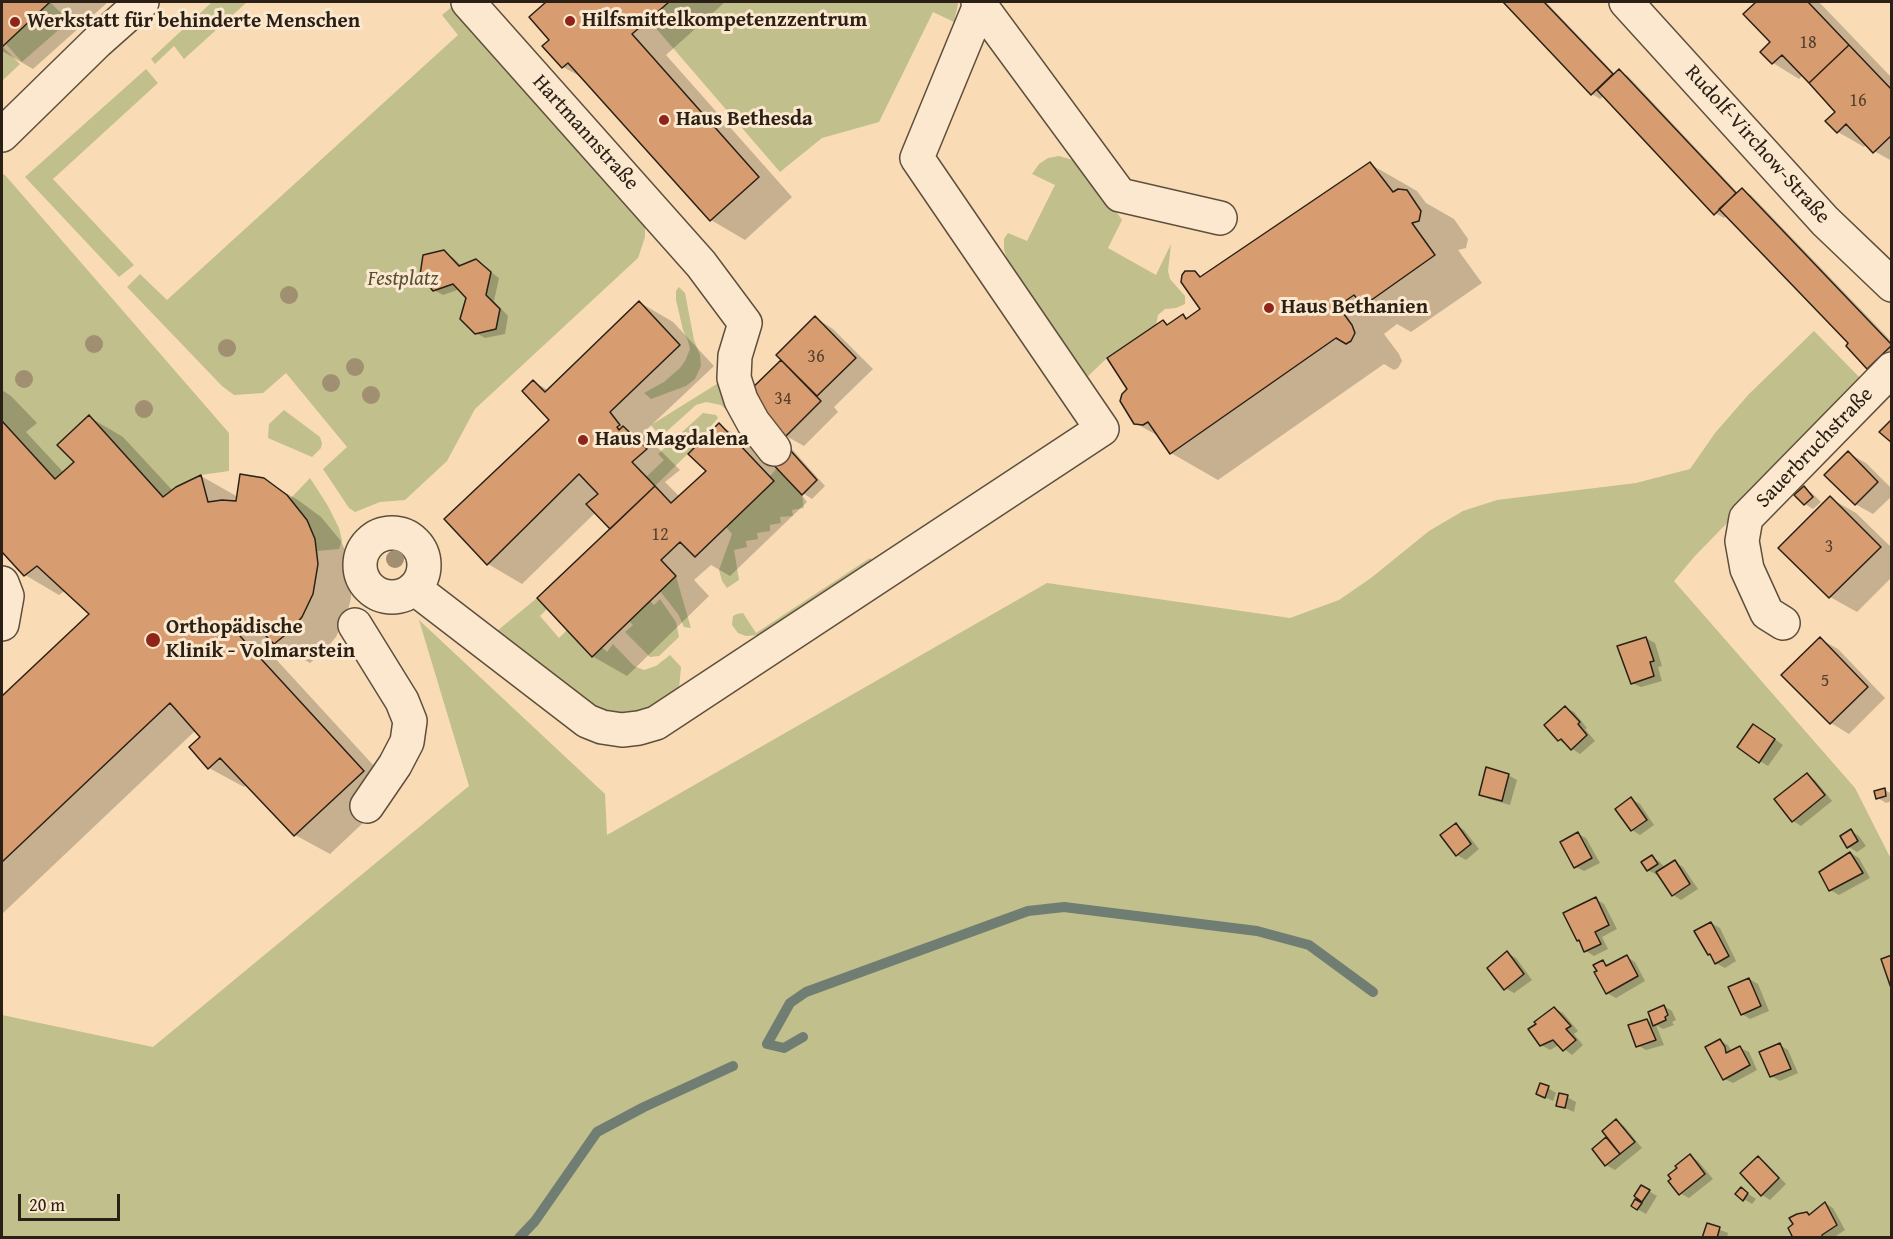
<!DOCTYPE html>
<meta charset="utf-8">
<style>
body{margin:0}
#map{position:relative;width:1893px;height:1239px;overflow:hidden;background:#f9dcb5;font-family:"Gentium Book Plus",serif}
canvas{display:block}
.frame{position:absolute;inset:0;border:3px solid #2a2015;pointer-events:none}
.scale{position:absolute;left:18px;top:1194px;width:102px;height:27px;box-sizing:border-box;border:3px solid #2a2015;border-top:0;padding-left:8px;font-size:18px;line-height:21px;white-space:nowrap;color:#2a2015;-webkit-text-stroke:4px #fbe8cf;paint-order:stroke}
</style>
<div id="map">
<canvas width="1893" height="1239"></canvas>
<div class="frame"></div>
<div class="scale">20 m</div>
</div>
<script>
const c = document.querySelector('canvas').getContext('2d');
c.lineJoin = 'round';
function fill(path, color) { c.fillStyle = color; c.fill(path, 'evenodd'); }
const poly = rows => new Path2D(rows.map(r => 'M' + r).join(''));
function stroke(path, color, width, dash) { c.strokeStyle = color; c.lineWidth = width; c.lineCap = dash ? 'butt' : 'round'; c.setLineDash(dash || []); c.stroke(path); }
function drawText(font, color, halo, rows, align = 'center') {
  c.font = font + ' "Gentium Book Plus",serif'; c.lineWidth = 6; c.setLineDash([]); c.textBaseline = 'middle'; c.strokeStyle = halo; c.fillStyle = color; for (const [text, x, y, turn = 0] of rows) {
    c.save(); c.translate(x, y); c.rotate((+turn || 0) * Math.PI / 180); c.textAlign = isNaN(turn) ? turn : align; if (halo) c.strokeText(text, 0, 0); c.fillText(text, 0, 0); c.restore();
  }
}
const green = poly([
 [50,2,65,17,65,21,63,26,22,62,5,43],
 [212,2,247,2,184,59,174,46,155,64,151,59],
 [669,2,957,2,958,4,954,22,933,12,879,122,822,138,780,172,648,19],
 [454,5,645,223,645,237,638,258,475,409,447,461,405,500,380,502,355,512,349,508,323,469,347,447,286,373,263,393,234,395,222,386,127,287,140,274,167,300,458,35,442,15],
 [2,46,20,64,2,81],
 [146,69,158,83,53,179,134,265,119,277,25,177],
 [1059,156,1076,161,1085,167,1122,220,1108,248,1156,275,1171,244,1168,271,1170,279,1185,296,1185,304,1176,308,1165,309,1158,315,1156,325,1107,358,1082,382,1008,261,1004,250,1004,239,1008,233,1027,241,1055,185,1032,174,1039,164,1048,158],
 [2,174,5,175,229,433,229,471,201,475,176,487,163,497,89,415,74,462,55,479,2,421,2,404,3,403,2,401],
 [679,287,685,293,694,340,700,355,701,366,695,379,686,386,651,399,644,393,664,382,680,368,685,361,690,349,688,341,683,330,676,300,676,291],
 [1814,331,1864,382,1694,557,1674,581,1855,788,1891,859,1891,1237,2,1238,2,1015,153,1047,469,786,419,620,605,794,607,835,1047,583,1290,618,1339,600,1371,578,1429,531,1463,511,1497,500,1636,483,1690,469,1715,433,1749,394],
 [720,382,735,418,721,405,706,402,696,405,656,441,659,435,651,425],
 [284,410,320,437,322,443,321,448,312,457,268,438,269,424],
 [703,413,716,415,718,418,711,426,714,428,655,486,646,477,664,460,658,454],
 [777,468,802,495,804,508,792,510,793,516,780,517,781,523,770,525,770,531,757,533,758,539,746,541,747,547,734,550,739,580,727,588,722,581,719,570,732,534,726,527],
 [310,478,328,506,339,528,342,540,339,549,317,551,315,539,307,520,290,499],
 [870,558,872,560,760,635,746,636,738,633,732,625,733,616,737,614,743,613,756,633],
 [676,576,680,590,691,628,684,627,678,614,660,591],
 [537,598,547,609,540,616,559,638,567,630,591,657,602,647,607,652,613,644,634,666,644,670,656,666,670,655,681,667,679,689,645,710,623,715,596,709,497,631],
 [660,599,676,622,679,637,659,656,650,657,625,632,633,625,629,621,650,601,654,605]
]);
const shadow = poly([
 [2,2,108,2,33,69,2,51],
 [549,2,725,2,666,55,792,197,745,240,711,220,585,79,563,67,551,40,531,17],
 [1505,2,1546,2,1615,74,1619,71,1628,76,1738,193,1742,190,1751,195,1892,342,1892,358,1876,372,1868,367,1850,343,1727,215,1724,218,1715,213,1604,96,1600,99,1592,94],
 [1759,2,1819,2,1892,78,1892,161,1874,151,1868,144,1864,147,1838,132,1827,121,1837,112,1803,75,1799,79,1773,63,1762,52,1772,42,1745,14],
 [1370,164,1417,191,1426,203,1454,219,1468,239,1466,248,1458,250,1482,283,1411,332,1397,324,1384,334,1399,354,1402,361,1398,368,1394,370,1384,364,1218,480,1171,453,1160,437,1135,423,1129,390,1164,322,1169,325,1183,316,1189,319,1203,309,1194,272,1202,277],
 [443,252,452,257,462,266,476,261,499,278,494,301,508,316,505,334,485,338,476,333,468,297,460,289,443,295,434,290],
 [639,302,673,322,714,366,643,433,680,470,665,482,680,497,708,471,719,425,753,445,782,443,791,448,825,486,812,499,798,490,807,502,730,576,711,565,694,580,709,596,627,676,592,656,612,529,596,512,522,584,488,564,551,420,534,382,548,390],
 [816,318,833,329,873,369,834,407,838,412,804,446,786,436,746,396,784,360],
 [2,390,11,396,37,423,26,432,64,473,77,462,89,417,123,437,173,491,201,476,238,497,263,480,298,500,321,517,341,541,349,560,351,577,351,598,347,614,336,637,323,652,310,663,283,647,273,656,397,791,330,854,295,835,247,784,244,787,209,768,203,737,196,730,2,914,2,698,91,614,66,590,59,595,25,575,2,550,3,529],
 [1848,453,1866,463,1892,489,1892,496,1873,514,1855,504],
 [1804,488,1812,493,1821,502,1813,509,1805,504],
 [1830,498,1856,513,1892,548,1892,577,1857,612,1830,597,1780,548],
 [1646,638,1655,643,1662,666,1658,667,1662,681,1641,687,1632,683],
 [1820,639,1838,649,1885,698,1849,734,1831,723,1783,675],
 [1566,708,1574,712,1587,728,1585,729,1595,741,1580,754,1559,740],
 [1762,730,1783,745,1768,766,1760,761],
 [1508,775,1517,780,1510,805,1489,799,1481,794],
 [1807,775,1815,780,1832,801,1801,826,1793,821],
 [1885,790,1892,794,1892,801,1886,803,1878,798],
 [1631,799,1640,804,1654,825,1640,835,1632,830],
 [1456,825,1464,830,1479,849,1466,860,1457,855],
 [1851,831,1859,836,1866,846,1857,852,1849,847],
 [1578,834,1586,838,1600,863,1584,871,1576,867],
 [1850,853,1859,858,1870,878,1839,895,1830,890],
 [1652,857,1660,862,1665,868,1675,862,1683,867,1698,889,1681,900,1673,895,1659,874,1657,875,1648,870,1643,863],
 [1596,899,1604,904,1617,929,1602,937,1608,949,1594,956,1586,951,1581,942,1578,940],
 [1711,923,1720,928,1736,961,1725,968,1716,963,1714,957,1709,954],
 [1507,953,1516,958,1532,980,1514,993,1505,988],
 [1627,957,1635,962,1645,981,1616,998,1607,993,1603,962,1610,966],
 [1749,979,1758,984,1769,1011,1750,1019,1742,1014],
 [1664,1006,1672,1011,1676,1020,1672,1022,1674,1025,1663,1029,1656,1025,1664,1045,1646,1050,1637,1045,1647,1020,1654,1024],
 [1555,1009,1563,1013,1578,1031,1574,1034,1583,1045,1572,1055,1559,1045,1550,1050,1541,1045],
 [1720,1041,1728,1045,1732,1052,1740,1048,1749,1052,1757,1070,1733,1083,1725,1079],
 [1780,1045,1788,1050,1798,1073,1780,1081,1771,1076],
 [1548,1088,1556,1093,1553,1101,1538,1094],
 [1567,1097,1576,1102,1574,1112,1558,1105],
 [1616,1121,1624,1126,1642,1148,1615,1170,1606,1165,1594,1150,1608,1137],
 [1690,1156,1698,1161,1713,1179,1689,1198,1680,1193],
 [1758,1158,1766,1163,1786,1184,1770,1200,1762,1195],
 [1642,1187,1657,1196,1646,1214,1632,1206],
 [1741,1189,1756,1199,1752,1204,1744,1199],
 [1825,1203,1833,1208,1845,1230,1833,1238,1795,1238,1795,1224,1806,1213,1811,1216],
 [1708,1225,1728,1233,1727,1238,1704,1238]
]);
const stream = poly([
 [803,1037,784,1048,767,1044,790,1003,806,992,1028,911,1064,907,1257,931,1309,945,1373,992],
 [519,1238,535,1221,597,1132,644,1107,733,1066]
]);
const building = poly([
 [2,2,50,2,2,47,2,2],
 [546,2,669,2,632,34,759,177,710,221,568,63,562,68,542,46,549,40,529,17,546,2],
 [1503,2,1544,2,1613,74,1591,95,1503,2],
 [1756,2,1808,2,1849,45,1809,83,1782,55,1772,64,1760,52,1770,42,1743,14,1756,2],
 [1849,45,1892,90,1892,135,1873,153,1846,124,1837,133,1825,121,1835,112,1809,83,1849,45],
 [1619,69,1736,193,1714,215,1597,90,1619,69],
 [1370,162,1393,192,1398,189,1407,190,1421,211,1419,221,1412,223,1435,255,1363,306,1354,295,1338,306,1352,325,1355,333,1351,341,1346,344,1336,338,1170,454,1148,422,1143,425,1134,424,1120,401,1122,394,1127,389,1107,358,1163,320,1167,325,1183,314,1186,319,1200,309,1181,282,1182,275,1185,271,1195,271,1200,277,1370,162],
 [1742,188,1892,345,1867,369,1846,346,1848,343,1719,209,1742,188],
 [444,250,459,266,476,259,491,272,486,295,500,309,496,329,475,334,460,319,466,298,453,284,433,291,420,275,423,255,444,250],
 [639,301,680,345,610,412,620,425,617,427,619,430,623,426,647,449,632,462,655,486,610,529,586,504,598,494,579,474,487,565,444,519,549,420,522,391,533,380,545,392,639,301],
 [815,316,856,358,817,396,776,355,815,316],
 [781,360,821,401,785,437,744,396,781,360],
 [89,415,163,497,176,487,201,475,208,502,222,500,236,501,240,474,264,478,287,495,307,520,315,539,318,564,313,594,302,617,289,632,274,644,253,623,240,636,364,771,294,836,220,758,208,769,189,747,200,737,170,703,2,862,2,696,89,614,37,566,24,576,2,552,2,421,55,479,74,462,57,445,89,415],
 [1892,419,1892,443,1879,432,1892,419],
 [719,423,774,481,695,557,680,542,661,560,676,576,592,657,537,598,655,486,671,503,706,471,688,454,719,423],
 [782,441,817,480,802,495,765,456,782,441],
 [1848,451,1878,482,1855,505,1824,475,1848,451],
 [1804,486,1813,497,1804,505,1794,495,1804,486],
 [1830,496,1881,547,1829,598,1778,548,1830,496],
 [1646,637,1654,661,1650,662,1654,676,1631,684,1617,646,1646,637],
 [1820,637,1868,687,1830,724,1781,675,1820,637],
 [1565,706,1580,722,1578,724,1587,735,1571,750,1561,739,1558,741,1544,725,1565,706],
 [1753,724,1775,739,1759,763,1737,747,1753,724],
 [1486,767,1509,774,1502,801,1479,795,1486,767],
 [1807,773,1825,795,1792,822,1774,799,1807,773],
 [1885,788,1886,796,1876,799,1874,791,1885,788],
 [1631,797,1647,820,1631,831,1615,809,1631,797],
 [1456,823,1471,844,1456,856,1440,835,1456,823],
 [1851,829,1858,841,1847,848,1840,836,1851,829],
 [1578,832,1592,858,1574,868,1560,842,1578,832],
 [1850,852,1863,873,1829,891,1819,872,1850,852],
 [1652,855,1658,864,1647,871,1641,862,1652,855],
 [1675,860,1690,884,1672,896,1656,872,1675,860],
 [1596,897,1609,925,1595,932,1601,944,1584,952,1579,940,1577,941,1563,913,1596,897],
 [1711,922,1729,956,1715,964,1710,954,1708,955,1694,931,1711,922],
 [1507,951,1524,974,1504,990,1487,968,1507,951],
 [1627,955,1638,976,1606,994,1594,972,1597,971,1593,965,1603,960,1606,966,1627,955],
 [1892,955,1892,988,1891,988,1881,959,1892,955],
 [1749,978,1761,1006,1741,1015,1728,987,1749,978],
 [1664,1005,1668,1015,1665,1017,1666,1020,1653,1026,1648,1012,1664,1005],
 [1554,1007,1571,1026,1566,1029,1576,1040,1563,1051,1553,1040,1540,1046,1528,1029,1536,1024,1534,1022,1554,1007],
 [1647,1019,1656,1040,1636,1047,1628,1025,1647,1019],
 [1720,1039,1725,1047,1726,1053,1740,1046,1750,1065,1723,1080,1705,1047,1720,1039],
 [1780,1043,1791,1069,1770,1077,1759,1052,1780,1043],
 [1540,1083,1549,1086,1545,1098,1536,1094,1540,1083],
 [1559,1093,1568,1095,1565,1108,1556,1106,1559,1093],
 [1616,1119,1635,1142,1620,1154,1602,1131,1616,1119],
 [1606,1137,1620,1154,1605,1166,1592,1149,1606,1137],
 [1690,1154,1705,1174,1679,1195,1668,1181,1671,1179,1668,1175,1677,1168,1675,1166,1690,1154],
 [1758,1156,1779,1178,1761,1196,1740,1173,1758,1156],
 [1641,1185,1650,1190,1642,1202,1634,1196,1641,1185],
 [1741,1187,1748,1193,1743,1201,1735,1194,1741,1187],
 [1635,1199,1642,1203,1637,1210,1631,1206,1635,1199],
 [1825,1202,1837,1225,1822,1235,1822,1238,1793,1238,1788,1228,1793,1224,1789,1218,1797,1214,1807,1212,1809,1215,1825,1202],
 [1707,1223,1720,1227,1717,1238,1702,1238,1707,1223]
]);
const minor = poly([
 [468,2,701,264,745,323,735,356,734,378,741,400,753,422,774,449],
 [978,2,1120,195,1220,218],
 [1626,2,1825,221,1892,285],
 [2,135,97,42,142,2],
 '360 565a32 32 0 1 1 64 0a32 32 0 1 1-64 0Z',
 [2,583,7,596,2,624],
 [414,588,587,721,602,727,622,730,639,728,656,723,1102,429,917,158,980,5],
 [1783,623,1767,613,1747,569,1742,541,1746,518,1892,369],
 [355,625,402,701,410,721,407,742,395,765,367,806]
]);
const trees = [
 [289,295],
 [94,344],
 [227,348],
 [355,367],
 [24,379],
 [331,383],
 [371,395],
 [144,409],
 [395,559]
];
const markers = [
 [570,21,6,"#8f2418"],
 [15,22,6,"#8f2418"],
 [664,120,6,"#8f2418"],
 [1269,308,6,"#8f2418"],
 [583,440,6,"#8f2418"],
 [153,640,8,"#8f2418"]
];
const numberNames = [
 ["18",1808,43],
 ["16",1858,101],
 ["36",816,357],
 ["34",783,399],
 ["12",660,535],
 ["3",1829,547],
 ["5",1825,681]
];
const poiNames = [
 ["Hilfsmittelkompetenzzentrum",582,21],
 ["Werkstatt für behinderte Menschen",27,22],
 ["Haus Bethesda",676,120],
 ["Haus Bethanien",1281,308],
 ["Haus Magdalena",595,440],
 ["Orthopädische",166,628],
 ["Klinik - Volmarstein",166,652]
];
const streetNames = [
 ["Hartmannstraße",585,133,48],
 ["Rudolf-Virchow-Straße",1757,145,48],
 ["Sauerbruchstraße",1815,448,-46]
];
const parkNames = [
 ["Festplatz",403,280]
];
fill(green, '#c1bf8b');
fill(shadow, '#0003');
stroke(stream, '#707d73', 10);
fill(building, '#d79d71');
stroke(building, '#2a2015', 1.5);
stroke(minor, '#5e4f3d', 36);
stroke(minor, '#fbe8cf', 33);
c.fillStyle = '#a08f70';
for (const [x, y] of trees) { c.beginPath(); c.arc(x, y, 9, 0, 2 * Math.PI); c.fill(); }
for (const [x, y, r, color] of markers) { const dot = new Path2D(); dot.arc(x, y, r, 0, 2 * Math.PI); c.fillStyle = color; c.fill(dot); stroke(dot, '#fbe8cf', 2); }
drawText('18px', '#553f2c', null, numberNames);
drawText('bold 21px', '#2a2015', '#fbe8cf', poiNames, 'left');
drawText('21px', '#2a2015', '#fbe8cf', streetNames);
drawText('italic 21px', '#575038', '#fbe8cf', parkNames);
</script>
